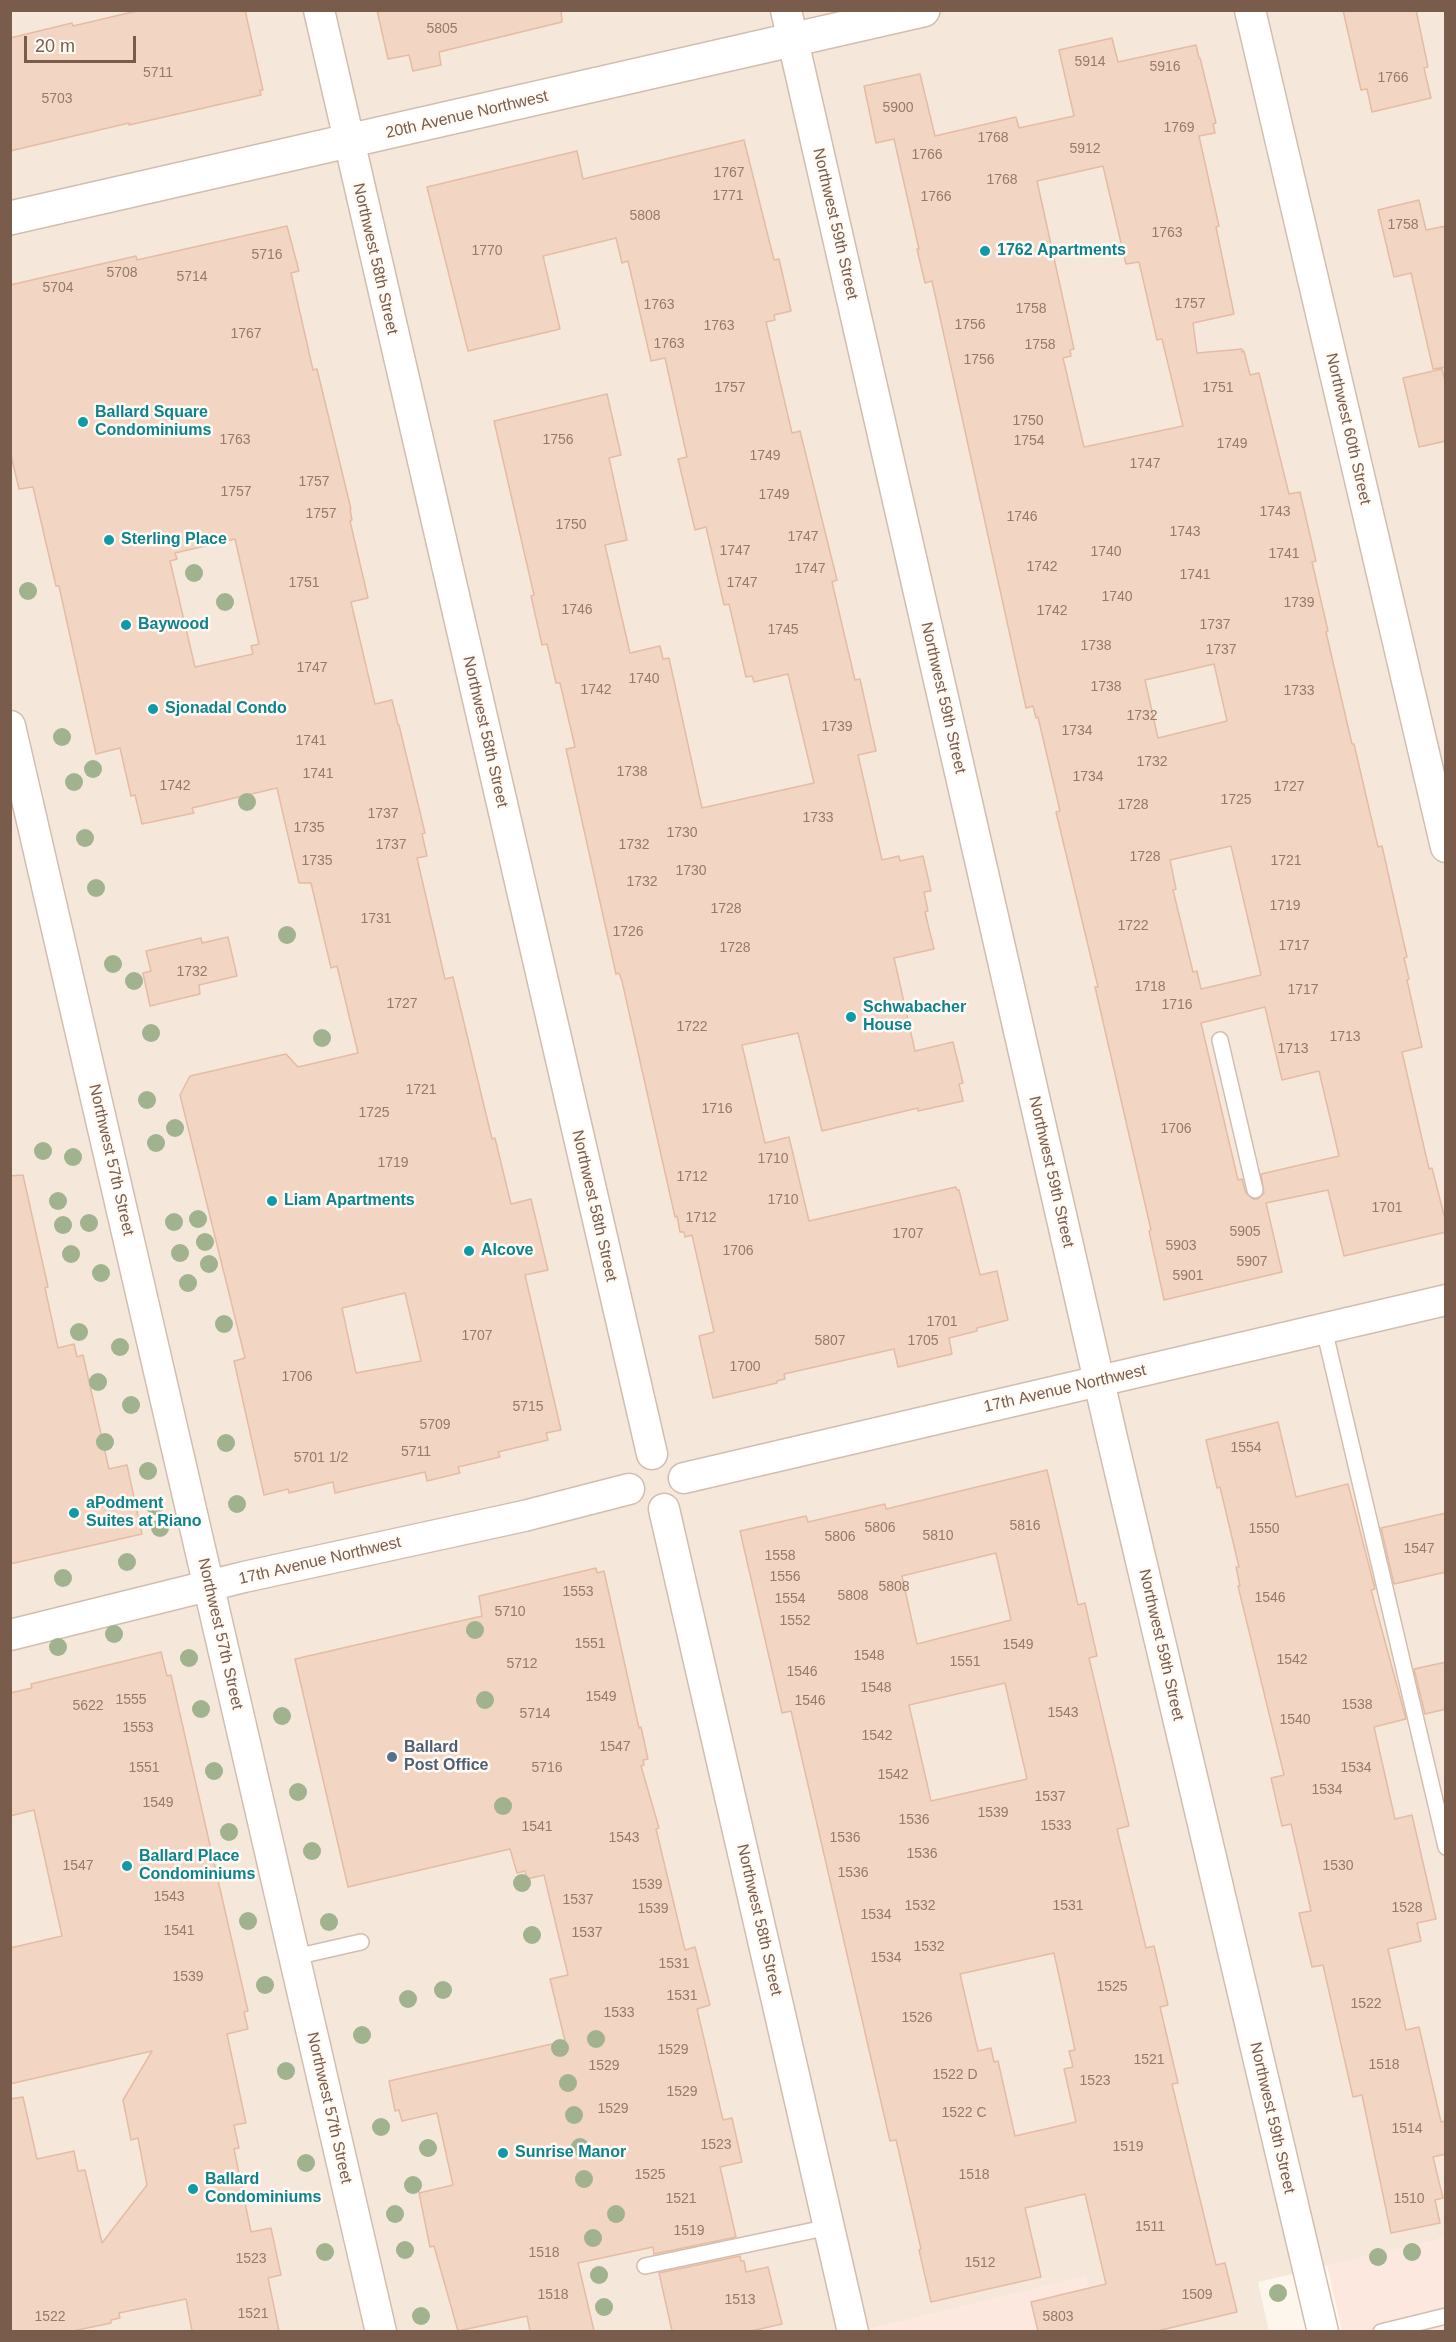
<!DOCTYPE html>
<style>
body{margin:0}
#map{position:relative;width:1456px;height:2342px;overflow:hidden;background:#fdf6ec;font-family:Helvetica,sans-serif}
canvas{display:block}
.frame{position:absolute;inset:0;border:12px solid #7a5c4d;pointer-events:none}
.scale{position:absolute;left:24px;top:36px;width:112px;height:27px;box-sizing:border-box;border:3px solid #7a5c4d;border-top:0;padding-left:8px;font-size:18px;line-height:21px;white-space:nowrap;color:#7a5c4d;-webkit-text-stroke:4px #fffaf3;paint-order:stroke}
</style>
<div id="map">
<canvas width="1456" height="2342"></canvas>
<div class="frame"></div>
<div class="scale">20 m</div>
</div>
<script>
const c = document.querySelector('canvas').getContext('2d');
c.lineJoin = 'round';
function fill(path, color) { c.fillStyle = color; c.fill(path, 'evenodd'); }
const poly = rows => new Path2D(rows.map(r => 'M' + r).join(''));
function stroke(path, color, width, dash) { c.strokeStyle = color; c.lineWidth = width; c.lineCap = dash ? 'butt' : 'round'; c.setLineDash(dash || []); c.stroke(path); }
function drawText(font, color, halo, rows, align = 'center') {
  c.font = font + ' Helvetica,sans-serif'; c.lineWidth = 5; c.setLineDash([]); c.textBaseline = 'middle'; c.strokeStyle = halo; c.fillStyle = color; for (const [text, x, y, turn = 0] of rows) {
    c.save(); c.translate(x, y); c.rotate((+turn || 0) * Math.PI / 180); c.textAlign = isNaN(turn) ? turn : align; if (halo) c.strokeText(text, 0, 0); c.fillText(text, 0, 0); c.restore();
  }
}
const residential = poly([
 [11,11,1445,11,1445,2238,1258,2282,1269,2331,1098,2331,1085,2276,858,2332,11,2332]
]);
const commercial = poly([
 [1445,2238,1445,2331,1342,2331,1327,2265],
 [1086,2275,1098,2331,859,2332]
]);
const building = poly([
 [141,10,245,10,263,90,260,90,261,95,129,125,129,123,10,151,10,38,72,23,73,26,141,10],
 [377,10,561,10,562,22,439,52,441,65,413,71,409,55,388,59,377,10],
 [1343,10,1416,10,1428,67,1424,68,1431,98,1372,112,1367,89,1361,90,1343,10],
 [1112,38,1118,62,1196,45,1199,58,1200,58,1216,123,1213,124,1215,133,1199,136,1219,226,1216,227,1234,314,1193,323,1197,353,1242,349,1242,352,1244,351,1250,375,1259,373,1289,494,1300,492,1316,561,1312,562,1328,631,1326,632,1352,744,1354,744,1378,847,1382,846,1407,957,1404,958,1409,979,1407,980,1422,1047,1402,1052,1429,1169,1432,1168,1446,1223,1446,1232,1344,1256,1328,1190,1266,1203,1282,1272,1164,1300,1149,1231,1151,1230,1095,987,1098,987,1056,812,1060,811,1038,717,1036,718,1033,706,1026,708,932,281,925,283,917,249,919,249,894,139,876,143,864,86,920,74,935,136,1016,117,1019,128,1074,116,1059,50,1112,38],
 [1103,166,1126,264,1139,262,1157,340,1162,339,1183,426,1084,447,1063,358,1071,356,1070,350,1074,349,1037,181,1103,166],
 [1214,664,1227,721,1158,738,1145,680,1214,664],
 [1231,846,1261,975,1201,989,1197,971,1193,972,1173,890,1176,889,1170,860,1231,846],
 [1265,1007,1282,1080,1319,1071,1339,1156,1261,1174,1264,1193,1258,1199,1253,1199,1246,1193,1242,1179,1238,1180,1201,1023,1265,1007],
 [744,140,774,260,779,259,791,311,774,315,775,320,766,322,792,433,800,431,837,580,832,582,855,680,860,679,876,751,858,755,882,860,899,856,900,861,923,856,931,891,924,892,928,911,925,912,934,949,894,958,915,1051,953,1042,963,1083,959,1084,963,1101,918,1111,918,1108,822,1131,798,1033,742,1045,765,1143,789,1137,809,1221,956,1187,957,1190,959,1190,980,1275,997,1271,1008,1320,977,1328,977,1331,949,1338,952,1354,898,1367,894,1349,784,1374,785,1379,777,1381,777,1383,713,1398,699,1336,714,1332,692,1235,685,1237,684,1232,680,1232,677,1216,675,1217,622,981,619,973,616,974,566,749,575,747,560,683,556,683,547,644,542,645,531,596,534,595,494,421,607,394,621,455,609,458,627,540,605,545,630,653,660,646,663,659,669,658,702,808,814,783,788,674,754,682,752,676,746,677,729,604,724,605,706,527,695,530,678,459,687,457,665,358,651,361,628,261,622,263,616,238,543,256,560,329,468,351,427,187,577,151,583,179,744,140],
 [1419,200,1426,230,1446,226,1446,367,1433,369,1411,273,1394,277,1378,210,1419,200],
 [287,226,299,271,291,273,313,370,317,369,351,509,350,509,352,520,350,521,368,598,351,602,375,704,392,700,398,725,399,725,425,833,422,834,427,856,417,858,445,979,453,977,492,1139,495,1138,511,1204,531,1199,548,1270,525,1275,561,1430,546,1433,548,1440,498,1452,500,1457,458,1467,460,1473,427,1481,425,1472,335,1493,333,1482,289,1493,288,1489,264,1495,234,1361,245,1358,180,1095,190,1076,286,1054,298,1067,358,1053,337,966,331,968,311,883,299,883,277,788,192,808,194,813,142,824,135,795,131,796,120,748,96,754,59,586,56,586,33,487,19,489,10,451,10,285,136,256,137,260,287,226],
 [235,539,259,644,251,646,253,654,195,667,170,561,177,559,175,553,235,539],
 [405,1293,421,1361,356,1373,342,1308,405,1293],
 [1442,369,1446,385,1446,441,1419,447,1403,378,1442,369],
 [228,937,237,976,199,985,200,994,150,1006,143,973,151,971,146,951,201,938,202,943,228,937],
 [23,1175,48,1287,45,1288,58,1348,74,1344,77,1357,83,1355,109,1469,127,1465,142,1534,10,1564,10,1176,23,1175],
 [1278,1422,1296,1497,1348,1484,1375,1589,1371,1590,1406,1719,1374,1727,1395,1819,1412,1815,1436,1919,1417,1923,1421,1941,1388,1949,1406,2030,1419,2027,1441,2122,1446,2121,1446,2154,1433,2157,1443,2198,1435,2200,1440,2223,1391,2233,1362,2095,1353,2097,1323,1965,1312,1967,1299,1913,1311,1911,1291,1824,1282,1826,1271,1778,1284,1775,1238,1586,1240,1586,1236,1567,1239,1567,1220,1487,1217,1488,1206,1440,1278,1422],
 [1047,1470,1078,1605,1085,1603,1097,1656,1089,1658,1129,1826,1117,1829,1146,1948,1154,1946,1168,2005,1160,2007,1178,2083,1172,2084,1216,2265,1225,2263,1237,2312,1157,2331,1038,2331,1031,2302,1106,2284,1085,2194,1025,2208,1041,2277,931,2302,919,2250,921,2249,898,2148,896,2140,890,2141,791,1711,782,1713,740,1531,806,1516,808,1522,885,1504,886,1509,1047,1470],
 [996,1553,1011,1620,917,1644,902,1576,996,1553],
 [1005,1683,1027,1779,931,1801,909,1705,1005,1683],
 [1054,1953,1075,2050,1069,2051,1073,2067,1064,2069,1076,2122,1015,2136,998,2061,994,2062,991,2048,978,2051,960,1974,1054,1953],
 [1446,1513,1446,1572,1394,1584,1381,1528,1446,1513],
 [596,1568,597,1573,604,1571,639,1728,641,1727,648,1759,643,1760,644,1765,641,1766,659,1828,656,1829,685,1950,695,1947,710,2005,697,2009,723,2120,732,2118,742,2162,720,2167,736,2237,654,2254,653,2247,578,2263,594,2331,530,2331,527,2316,458,2331,434,2246,430,2247,419,2193,453,2185,437,2113,402,2121,399,2110,395,2111,389,2081,565,2041,550,1979,568,1975,544,1875,527,1879,525,1871,517,1873,510,1849,348,1887,295,1659,482,1616,479,1596,596,1568],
 [161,1652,167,1676,171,1675,248,2011,244,2012,248,2029,227,2034,246,2123,234,2125,239,2148,234,2149,251,2232,271,2228,281,2275,268,2278,279,2331,192,2331,186,2299,119,2313,120,2318,111,2320,111,2323,73,2331,10,2331,10,2099,23,2097,37,2159,74,2151,78,2171,85,2170,102,2243,147,2185,138,2138,131,2140,123,2100,152,2051,10,2084,10,1948,62,1936,34,1810,10,1816,10,1693,32,1688,31,1684,161,1652],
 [1446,1662,1446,1709,1425,1714,1414,1669,1446,1662],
 [740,2256,741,2261,744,2261,746,2272,768,2267,782,2324,751,2331,672,2331,659,2273,740,2256]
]);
const service = poly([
 [1220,1040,1255,1190],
 [1324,1329,1446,1847],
 [295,1957,361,1942],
 [645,2266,829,2227],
 [1381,2332,1446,2316]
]);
const minor = poly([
 [319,10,652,1454],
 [786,10,1112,1438,1323,2332],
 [1250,10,1446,847],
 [10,726,381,2332],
 [684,1478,1446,1300],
 [664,1509,853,2332],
 [10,1635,244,1577,524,1516,629,1489]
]);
const tertiary = poly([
 [10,218,923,10]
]);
const trees = [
 [194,573],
 [28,591],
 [225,602],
 [62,737],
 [93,769],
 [74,782],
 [247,802],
 [85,838],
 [96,888],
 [287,935],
 [113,964],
 [134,981],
 [151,1033],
 [322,1038],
 [147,1100],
 [175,1128],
 [156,1143],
 [43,1151],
 [73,1157],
 [58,1201],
 [198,1219],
 [174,1222],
 [89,1223],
 [63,1225],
 [205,1242],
 [180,1253],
 [71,1254],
 [209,1264],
 [101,1273],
 [188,1283],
 [224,1324],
 [79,1332],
 [120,1347],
 [98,1382],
 [131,1405],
 [105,1442],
 [226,1443],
 [148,1471],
 [237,1504],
 [155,1506],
 [160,1528],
 [127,1562],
 [63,1578],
 [475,1630],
 [114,1634],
 [58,1647],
 [189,1658],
 [485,1700],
 [201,1709],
 [282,1716],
 [214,1771],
 [298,1792],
 [503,1806],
 [229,1832],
 [312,1851],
 [522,1883],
 [248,1921],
 [329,1922],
 [532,1935],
 [265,1985],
 [443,1990],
 [408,1999],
 [362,2035],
 [596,2039],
 [560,2048],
 [286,2071],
 [568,2083],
 [574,2115],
 [381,2127],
 [580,2147],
 [428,2148],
 [306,2163],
 [584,2179],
 [413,2185],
 [395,2214],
 [616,2214],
 [593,2238],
 [405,2250],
 [325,2252],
 [1412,2252],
 [1378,2257],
 [599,2275],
 [1278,2293],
 [604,2307],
 [421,2316]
];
const markers = [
 [985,251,6,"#0f9aa8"],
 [83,422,6,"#0f9aa8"],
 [109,540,6,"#0f9aa8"],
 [126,625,6,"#0f9aa8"],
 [153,709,6,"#0f9aa8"],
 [851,1017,6,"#0f9aa8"],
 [272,1201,6,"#0f9aa8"],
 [469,1251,6,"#0f9aa8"],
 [74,1513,6,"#0f9aa8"],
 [392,1757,6,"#5c6f8a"],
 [127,1866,6,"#0f9aa8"],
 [503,2153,6,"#0f9aa8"],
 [193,2189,6,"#0f9aa8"]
];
const numberNames = [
 ["5805",442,29],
 ["5914",1090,62],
 ["5916",1165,67],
 ["5711",158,73],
 ["1766",1393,78],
 ["5703",57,99],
 ["5900",898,108],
 ["1769",1179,128],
 ["1768",993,138],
 ["5912",1085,149],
 ["1766",927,155],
 ["1767",729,173],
 ["1768",1002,180],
 ["1771",728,196],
 ["1766",936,197],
 ["5808",645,216],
 ["1758",1403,225],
 ["1763",1167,233],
 ["1770",487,251],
 ["5716",267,255],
 ["5708",122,273],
 ["5714",192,277],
 ["5704",58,288],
 ["1757",1190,304],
 ["1763",659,305],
 ["1758",1031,309],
 ["1756",970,325],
 ["1763",719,326],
 ["1767",246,334],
 ["1763",669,344],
 ["1758",1040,345],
 ["1756",979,360],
 ["1757",730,388],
 ["1751",1218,388],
 ["1750",1028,421],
 ["1763",235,440],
 ["1756",558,440],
 ["1754",1029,441],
 ["1749",1232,444],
 ["1749",765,456],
 ["1747",1145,464],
 ["1757",314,482],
 ["1757",236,492],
 ["1749",774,495],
 ["1743",1275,512],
 ["1757",321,514],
 ["1746",1022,517],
 ["1750",571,525],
 ["1743",1185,532],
 ["1747",803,537],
 ["1747",735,551],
 ["1740",1106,552],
 ["1741",1284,554],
 ["1742",1042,567],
 ["1747",810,569],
 ["1741",1195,575],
 ["1751",304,583],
 ["1747",742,583],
 ["1740",1117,597],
 ["1739",1299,603],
 ["1746",577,610],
 ["1742",1052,611],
 ["1737",1215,625],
 ["1745",783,630],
 ["1738",1096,646],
 ["1737",1221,650],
 ["1747",312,668],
 ["1740",644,679],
 ["1738",1106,687],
 ["1742",596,690],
 ["1733",1299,691],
 ["1732",1142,716],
 ["1739",837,727],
 ["1734",1077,731],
 ["1741",311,741],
 ["1732",1152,762],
 ["1738",632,772],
 ["1741",318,774],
 ["1734",1088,777],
 ["1742",175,786],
 ["1727",1289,787],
 ["1725",1236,800],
 ["1728",1133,805],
 ["1737",383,814],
 ["1733",818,818],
 ["1735",309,828],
 ["1730",682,833],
 ["1737",391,845],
 ["1732",634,845],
 ["1728",1145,857],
 ["1735",317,861],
 ["1721",1286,861],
 ["1730",691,871],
 ["1732",642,882],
 ["1719",1285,906],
 ["1728",726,909],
 ["1731",376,919],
 ["1722",1133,926],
 ["1726",628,932],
 ["1717",1294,946],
 ["1728",735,948],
 ["1732",192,972],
 ["1718",1150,987],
 ["1717",1303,990],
 ["1727",402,1004],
 ["1716",1177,1005],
 ["1722",692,1027],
 ["1713",1345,1037],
 ["1713",1293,1049],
 ["1721",421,1090],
 ["1716",717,1109],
 ["1725",374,1113],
 ["1706",1176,1129],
 ["1710",773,1159],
 ["1719",393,1163],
 ["1712",692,1177],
 ["1710",783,1200],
 ["1701",1387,1208],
 ["1712",701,1218],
 ["5905",1245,1232],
 ["1707",908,1234],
 ["5903",1181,1246],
 ["1706",738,1251],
 ["5907",1252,1262],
 ["5901",1188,1276],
 ["1701",942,1322],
 ["1707",477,1336],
 ["5807",830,1341],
 ["1705",923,1341],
 ["1700",745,1367],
 ["1706",297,1377],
 ["5715",528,1407],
 ["5709",435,1425],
 ["1554",1246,1448],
 ["5711",416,1452],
 ["5701 1/2",321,1458],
 ["5816",1025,1526],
 ["5806",880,1528],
 ["1550",1264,1529],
 ["5810",938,1536],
 ["5806",840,1537],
 ["1547",1419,1549],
 ["1558",780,1556],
 ["1556",785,1577],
 ["5808",894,1587],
 ["1553",578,1592],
 ["5808",853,1596],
 ["1546",1270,1598],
 ["1554",790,1599],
 ["5710",510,1612],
 ["1552",795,1621],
 ["1551",590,1644],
 ["1549",1018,1645],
 ["1548",869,1656],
 ["1542",1292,1660],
 ["1551",965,1662],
 ["5712",522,1664],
 ["1546",802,1672],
 ["1548",876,1688],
 ["1549",601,1697],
 ["1555",131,1700],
 ["1546",810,1701],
 ["1538",1357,1705],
 ["5622",88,1706],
 ["1543",1063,1713],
 ["5714",535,1714],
 ["1540",1295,1720],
 ["1553",138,1728],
 ["1542",877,1736],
 ["1547",615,1747],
 ["1551",144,1768],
 ["5716",547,1768],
 ["1534",1356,1768],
 ["1542",893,1775],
 ["1534",1327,1790],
 ["1537",1050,1797],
 ["1549",158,1803],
 ["1539",993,1813],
 ["1536",914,1820],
 ["1533",1056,1826],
 ["1541",537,1827],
 ["1543",624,1838],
 ["1536",845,1838],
 ["1536",922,1854],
 ["1547",78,1866],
 ["1530",1338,1866],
 ["1536",853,1873],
 ["1539",647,1885],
 ["1543",169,1897],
 ["1537",578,1900],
 ["1532",920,1906],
 ["1531",1068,1906],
 ["1528",1407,1908],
 ["1539",653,1909],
 ["1534",876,1915],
 ["1541",179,1931],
 ["1537",587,1933],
 ["1532",929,1947],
 ["1534",886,1958],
 ["1531",674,1964],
 ["1539",188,1977],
 ["1525",1112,1987],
 ["1531",682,1996],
 ["1522",1366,2004],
 ["1533",619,2013],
 ["1526",917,2018],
 ["1529",673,2050],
 ["1521",1149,2060],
 ["1518",1384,2065],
 ["1529",604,2066],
 ["1522 D",955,2075],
 ["1523",1095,2081],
 ["1529",682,2092],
 ["1529",613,2109],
 ["1522 C",964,2113],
 ["1514",1407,2129],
 ["1523",716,2145],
 ["1519",1128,2147],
 ["1525",650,2175],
 ["1518",974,2175],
 ["1521",681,2199],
 ["1510",1409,2199],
 ["1511",1150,2227],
 ["1519",689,2231],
 ["1518",544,2253],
 ["1523",251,2259],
 ["1512",980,2263],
 ["1518",553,2295],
 ["1509",1197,2295],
 ["1513",740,2300],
 ["1521",253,2314],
 ["1522",50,2317],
 ["5803",1058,2317]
];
const streetNames = [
 ["20th Avenue Northwest",467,115,-13],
 ["Northwest 59th Street",835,224,77],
 ["Northwest 58th Street",375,259,77],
 ["Northwest 60th Street",1348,429,77],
 ["Northwest 59th Street",943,698,77],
 ["Northwest 58th Street",485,732,77],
 ["Northwest 57th Street",111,1160,77],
 ["Northwest 59th Street",1051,1172,77],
 ["Northwest 58th Street",594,1206,77],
 ["17th Avenue Northwest",1065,1389,-13],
 ["17th Avenue Northwest",320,1561,-13],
 ["Northwest 57th Street",220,1634,77],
 ["Northwest 59th Street",1161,1645,77],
 ["Northwest 58th Street",759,1920,77],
 ["Northwest 57th Street",329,2108,77],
 ["Northwest 59th Street",1272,2118,77]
];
const cultureNames = [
 ["1762 Apartments",997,251],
 ["Ballard Square",95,413],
 ["Condominiums",95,431],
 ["Sterling Place",121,540],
 ["Baywood",138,625],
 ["Sjonadal Condo",165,709],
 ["Schwabacher",863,1008],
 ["House",863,1026],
 ["Liam Apartments",284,1201],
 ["Alcove",481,1251],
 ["aPodment",86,1504],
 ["Suites at Riano",86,1522],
 ["Ballard Place",139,1857],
 ["Condominiums",139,1875],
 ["Sunrise Manor",515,2153],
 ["Ballard",205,2180],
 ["Condominiums",205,2198]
];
const serviceNames = [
 ["Ballard",404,1748],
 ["Post Office",404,1766]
];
fill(residential, '#f5e8da');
fill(commercial, '#fde8e0');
fill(building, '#f3d5c3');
stroke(building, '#e6bba3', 1.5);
stroke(service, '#d1beb0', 18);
stroke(minor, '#d1beb0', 33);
stroke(tertiary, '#d1beb0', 36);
stroke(service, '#fff', 15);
stroke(minor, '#fff', 30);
stroke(tertiary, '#fff', 33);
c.fillStyle = '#a0b28e';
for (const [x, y] of trees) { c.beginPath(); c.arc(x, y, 9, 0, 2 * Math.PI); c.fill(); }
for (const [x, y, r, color] of markers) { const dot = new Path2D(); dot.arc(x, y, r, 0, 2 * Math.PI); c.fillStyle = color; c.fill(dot); stroke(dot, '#fffaf3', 2); }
drawText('14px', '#987a6a', null, numberNames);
drawText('16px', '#7a5c4d', '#fffaf3', streetNames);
drawText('bold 16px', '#0d838f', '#fffaf3', cultureNames, 'left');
drawText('bold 16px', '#4e5e75', '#fffaf3', serviceNames, 'left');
</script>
